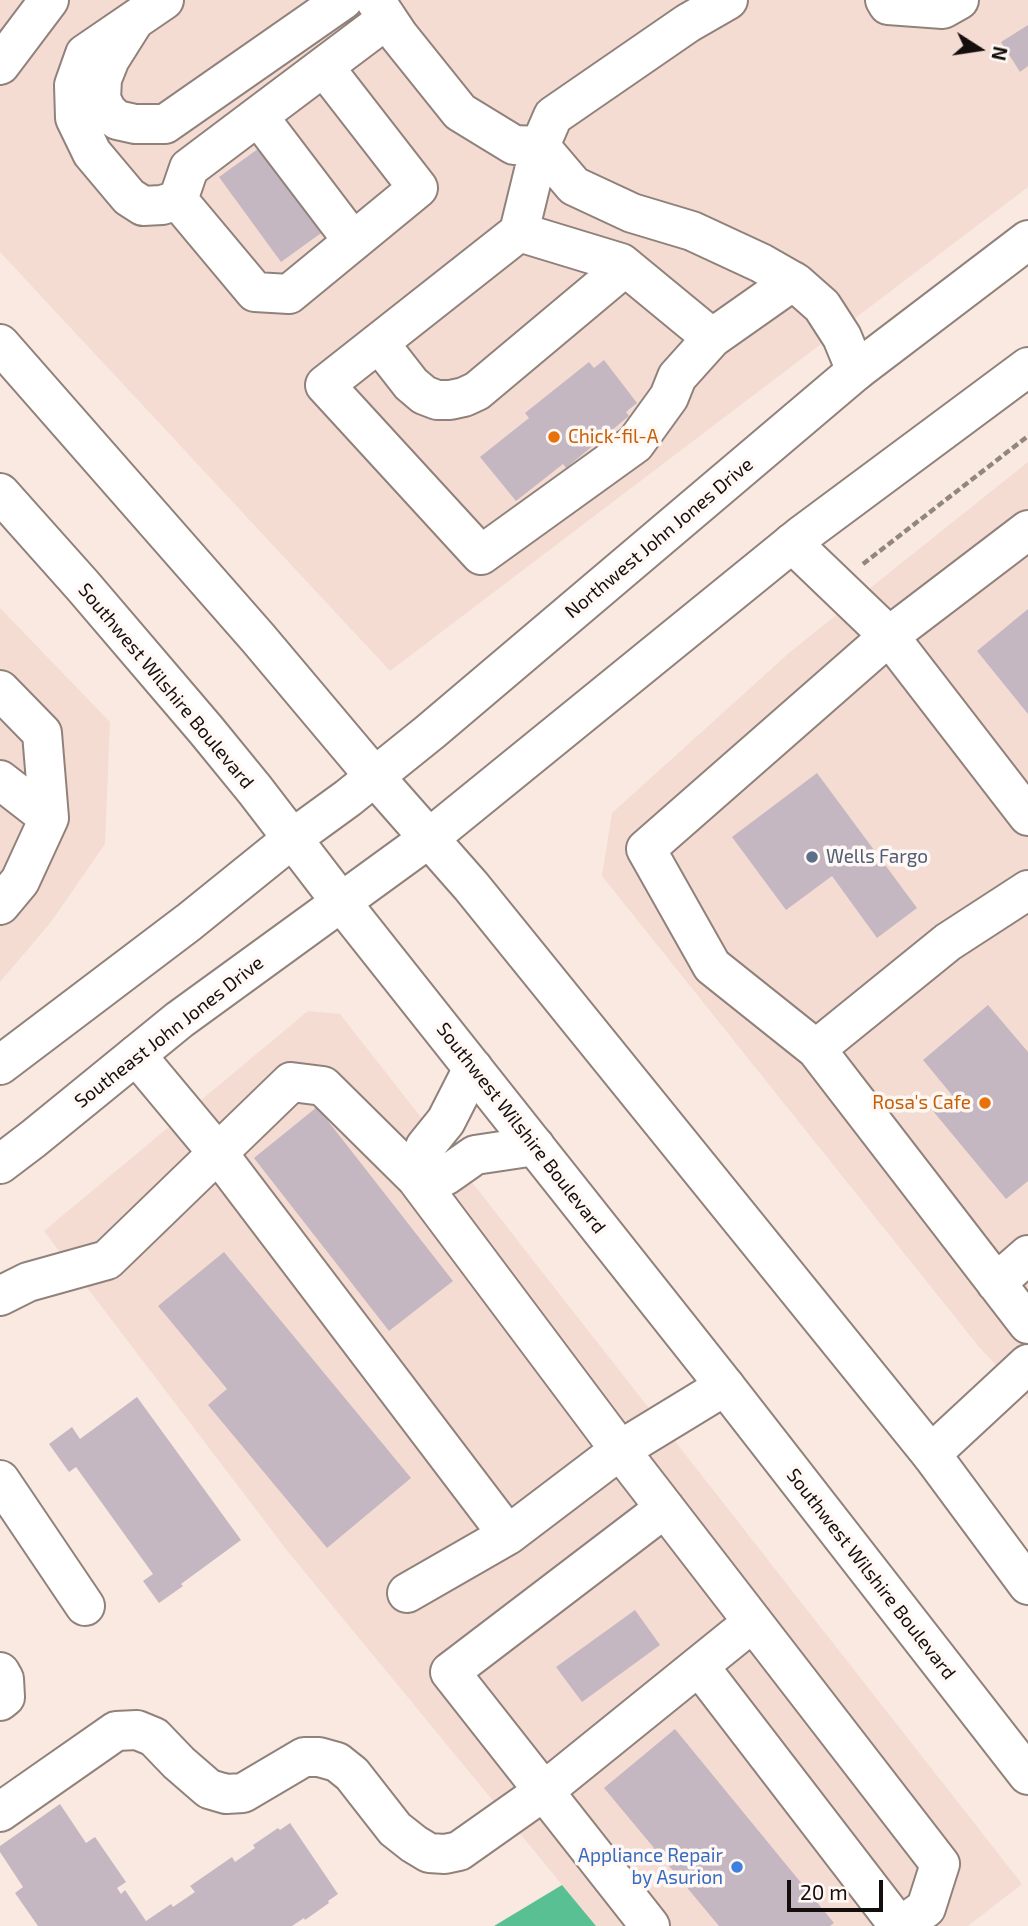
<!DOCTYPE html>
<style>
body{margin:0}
#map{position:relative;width:1028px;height:1926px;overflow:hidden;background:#f9e9e1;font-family:"Exo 2",sans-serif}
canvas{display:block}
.north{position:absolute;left:944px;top:14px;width:70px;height:70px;-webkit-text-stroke:5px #fff8f5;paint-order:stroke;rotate:102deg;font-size:19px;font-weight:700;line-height:28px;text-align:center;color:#140f0c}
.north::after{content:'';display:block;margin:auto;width:24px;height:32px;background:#140f0c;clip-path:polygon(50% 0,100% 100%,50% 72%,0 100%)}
.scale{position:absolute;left:787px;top:1880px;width:96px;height:32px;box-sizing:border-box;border:4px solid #140f0c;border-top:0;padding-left:9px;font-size:21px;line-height:24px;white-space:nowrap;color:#140f0c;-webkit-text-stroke:5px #fff8f5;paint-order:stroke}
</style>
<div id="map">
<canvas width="1028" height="1926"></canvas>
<div class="north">N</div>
<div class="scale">20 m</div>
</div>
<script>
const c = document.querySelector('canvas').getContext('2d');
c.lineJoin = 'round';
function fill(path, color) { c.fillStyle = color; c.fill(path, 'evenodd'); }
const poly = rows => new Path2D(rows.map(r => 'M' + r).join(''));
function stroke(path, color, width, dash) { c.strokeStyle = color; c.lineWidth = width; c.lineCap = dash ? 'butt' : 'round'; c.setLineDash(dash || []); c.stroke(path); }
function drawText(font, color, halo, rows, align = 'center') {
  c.font = font + ' "Exo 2",sans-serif'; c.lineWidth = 7; c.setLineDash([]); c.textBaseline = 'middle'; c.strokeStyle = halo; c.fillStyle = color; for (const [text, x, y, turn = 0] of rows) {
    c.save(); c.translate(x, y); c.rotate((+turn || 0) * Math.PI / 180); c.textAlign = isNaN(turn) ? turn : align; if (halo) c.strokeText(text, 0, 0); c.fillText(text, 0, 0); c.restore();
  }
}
const commercial = poly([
 [0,0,1028,0,1028,187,390,671,0,252],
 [1028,462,1028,1399,979,1347,602,876,612,813,790,652],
 [0,608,110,722,105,844,51,922,0,982],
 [308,1011,340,1014,1022,1884,968,1926,596,1926,289,1553,44,1231]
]);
const forest = poly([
 [562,1885,596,1926,494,1926]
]);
const building = poly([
 [1028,25,1028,66,1020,72,1001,42],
 [262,146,324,231,281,262,219,177],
 [604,360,637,403,626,412,629,416,566,468,563,464,516,501,480,457,529,418,525,413,589,362,594,368],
 [1028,609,1028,714,977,651],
 [817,773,917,908,877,938,832,876,786,910,732,837],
 [988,1005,1028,1052,1028,1181,1006,1199,933,1111,952,1095,923,1060],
 [317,1107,453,1281,389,1331,254,1158],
 [224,1252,411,1478,327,1548,208,1405,227,1389,158,1306],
 [137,1397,241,1540,181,1584,183,1586,159,1603,143,1581,153,1574,76,1467,69,1472,49,1444,72,1427,80,1439],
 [635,1610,660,1645,582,1702,556,1667],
 [675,1729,834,1923,830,1926,719,1926,604,1788],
 [60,1804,86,1843,95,1837,126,1882,117,1888,121,1894,125,1890,146,1921,171,1904,173,1907,195,1892,190,1886,232,1857,235,1862,255,1848,253,1845,278,1828,280,1830,290,1823,338,1894,328,1901,329,1903,305,1920,304,1918,292,1926,38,1926,15,1893,23,1887,0,1852,0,1846]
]);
const path = poly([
 [863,564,1028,436]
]);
const minor = poly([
 [164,0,85,54,74,85,75,118,92,153,129,197,143,206,162,205,178,200],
 [375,0,399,36,460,112,514,145,540,146,519,232,325,385,481,555,635,444,669,397,677,377,712,338,793,281],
 [728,0,688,23,553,116,540,146,574,186,632,213,692,231,761,263,796,283,822,306,842,337,856,371],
 [885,0,888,5,943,9,959,0],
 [134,21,110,59,102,79,101,99,107,111,117,120,135,124,165,124,343,0],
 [0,65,49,0],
 [324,67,418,188,289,294,255,292,178,200,189,168,258,116,387,19],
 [258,116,353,241],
 [519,232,621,263,712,338],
 [379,343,411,384,424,395,437,400,450,400,464,397,477,391,625,267],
 [792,543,889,636,1028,530],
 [0,690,42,733,49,818,20,881,0,905],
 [0,780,49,818],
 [1028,816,889,636,646,849,712,966,816,1049,1028,1324],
 [816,1049,948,942,1028,890],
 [136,1055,217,1152,508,1535,620,1450,725,1386],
 [416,1178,445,1176,475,1155,535,1146],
 [416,1178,425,1147,446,1121,473,1068],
 [996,1283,1028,1255],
 [0,1296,28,1282,107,1260,291,1082,323,1086,416,1178,620,1450,940,1864,926,1908,901,1926],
 [931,1454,1028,1364],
 [0,1480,85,1606],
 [407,1593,508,1535],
 [699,1666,899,1926],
 [0,1672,4,1679,5,1697,0,1701],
 [0,1812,116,1731,137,1730,154,1737,179,1763,209,1789,226,1794,243,1793,304,1757,319,1757,337,1762,352,1774,395,1829,414,1844,429,1853,445,1854,459,1851,544,1791,753,1622],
 [650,1926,450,1672,665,1508]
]);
const major = poly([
 [0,344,258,638,375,777,471,886,931,1454,1028,1585],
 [0,493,83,586,206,730,255,790,341,902,725,1386,1028,1775],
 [0,1065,189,922,293,838,348,798,430,732,856,371,1028,240],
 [0,1164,33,1139,179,1020,428,839,802,535,1028,367]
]);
const markers = [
 [554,437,7,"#e8710a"],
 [812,857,7,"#5c6f8a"],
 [985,1103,7,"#e8710a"],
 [737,1867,7,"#3f7fe0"]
];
const foodNames = [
 ["Chick-fil-A",568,437],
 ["Rosa's Cafe",971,1103,"right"]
];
const streetNames = [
 ["Northwest John Jones Drive",659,538,-40],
 ["Southwest Wilshire Boulevard",166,686,50],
 ["Southeast John Jones Drive",169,1032,-38],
 ["Southwest Wilshire Boulevard",521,1128,52],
 ["Southwest Wilshire Boulevard",871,1574,52]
];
const serviceNames = [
 ["Wells Fargo",826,857]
];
const shopNames = [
 ["Appliance Repair",723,1856],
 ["by Asurion",723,1878]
];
fill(commercial, '#f5dcd3');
fill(forest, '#58c093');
fill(building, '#c4b7c2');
stroke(minor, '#90827b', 42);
stroke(major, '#90827b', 42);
stroke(path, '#918680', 4.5, [7, 3.5]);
stroke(minor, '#fff', 38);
stroke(major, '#fff', 38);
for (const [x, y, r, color] of markers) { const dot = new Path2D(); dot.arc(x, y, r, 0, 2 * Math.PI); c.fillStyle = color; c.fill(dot); stroke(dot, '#fff8f5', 2.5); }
drawText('19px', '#c56008', '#fff8f5', foodNames, 'left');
drawText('19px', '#140f0c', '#fff8f5', streetNames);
drawText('19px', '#4e5e75', '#fff8f5', serviceNames, 'left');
drawText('19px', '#366cbe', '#fff8f5', shopNames, 'right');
</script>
